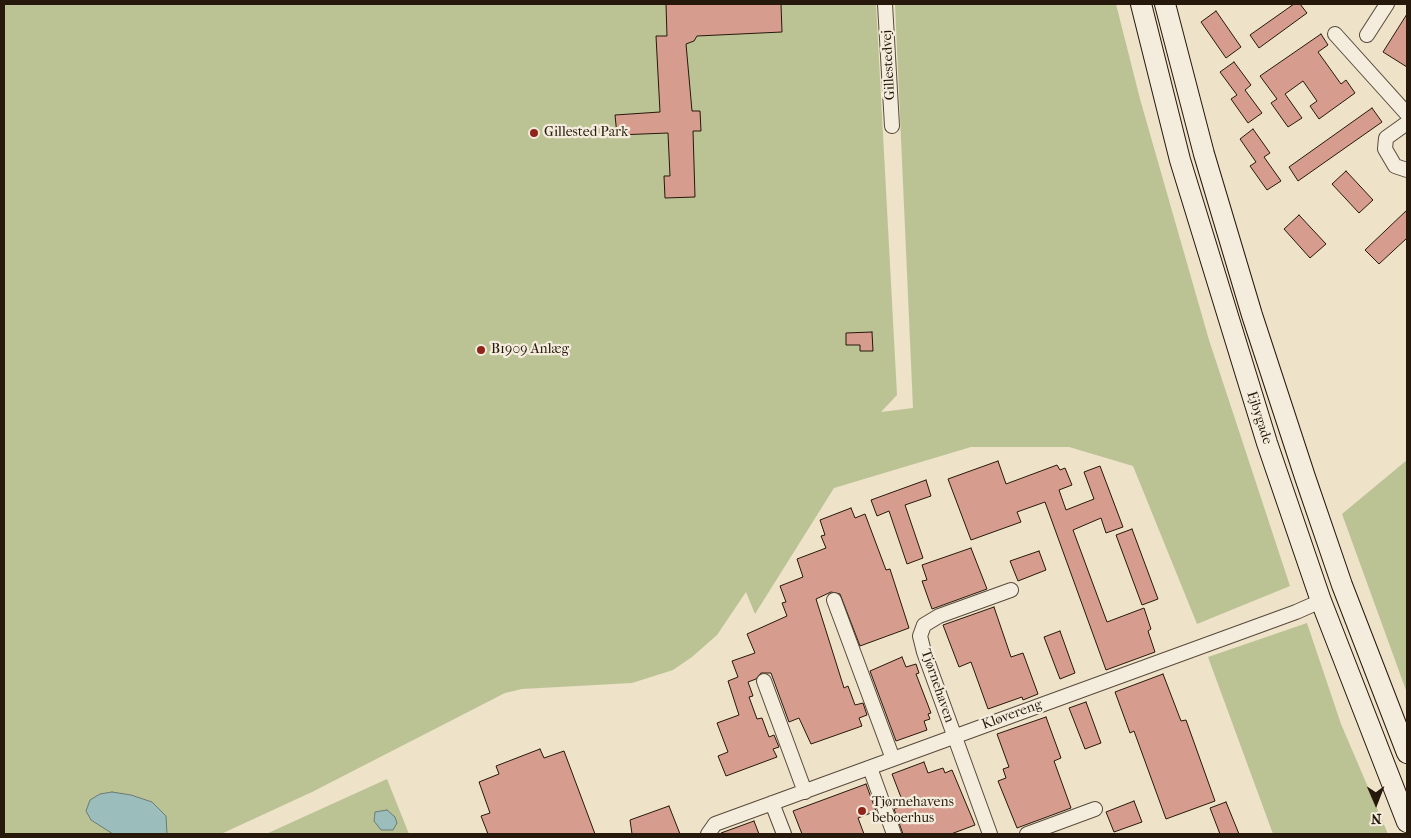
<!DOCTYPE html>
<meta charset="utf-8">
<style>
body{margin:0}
#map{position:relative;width:1411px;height:838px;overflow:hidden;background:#eee2c9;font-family:"IM FELL French Canon",serif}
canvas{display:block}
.frame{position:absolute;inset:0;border:5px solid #26180a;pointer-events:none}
.north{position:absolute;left:1351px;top:778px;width:50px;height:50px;-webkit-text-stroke:4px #f4ecdc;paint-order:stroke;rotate:179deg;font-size:14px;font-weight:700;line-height:20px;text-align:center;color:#26180a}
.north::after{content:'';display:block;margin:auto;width:18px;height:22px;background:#26180a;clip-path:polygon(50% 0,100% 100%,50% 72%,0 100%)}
</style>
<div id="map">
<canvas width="1411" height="838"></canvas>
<div class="frame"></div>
<div class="north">N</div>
</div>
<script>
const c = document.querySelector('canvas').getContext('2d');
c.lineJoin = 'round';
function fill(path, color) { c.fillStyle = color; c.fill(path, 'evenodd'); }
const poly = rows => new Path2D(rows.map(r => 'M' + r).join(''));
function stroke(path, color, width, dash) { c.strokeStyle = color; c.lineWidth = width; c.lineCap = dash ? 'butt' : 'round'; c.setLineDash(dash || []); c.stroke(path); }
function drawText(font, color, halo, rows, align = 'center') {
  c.font = font + ' "IM FELL French Canon",serif'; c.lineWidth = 4.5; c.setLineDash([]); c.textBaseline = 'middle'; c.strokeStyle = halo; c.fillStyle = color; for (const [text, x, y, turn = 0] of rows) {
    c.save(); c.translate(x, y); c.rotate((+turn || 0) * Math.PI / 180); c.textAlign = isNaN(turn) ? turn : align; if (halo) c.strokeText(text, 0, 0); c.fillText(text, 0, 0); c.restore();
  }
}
const green = poly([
 [5,4,876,4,897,395,881,412,913,408,895,4,1116,4,1140,99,1209,340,1290,586,1197,624,1133,466,1069,447,971,447,834,488,755,614,746,592,717,635,692,657,673,670,632,683,522,689,505,693,312,792,221,834,4,834],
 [1407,460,1407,693,1342,514],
 [1307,623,1341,724,1388,834,1273,834,1208,657],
 [387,779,409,834,266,834]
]);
const water = poly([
 [112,792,131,795,152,802,166,816,167,834,113,834,91,820,86,811,90,800,100,794,112,792],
 [387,810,395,817,397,823,393,830,381,830,374,821,375,812,387,810]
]);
const building = poly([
 [666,4,781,4,782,32,697,36,694,41,686,44,692,111,700,111,701,131,693,131,695,197,665,198,664,176,670,176,668,133,617,135,615,115,660,112,656,36,667,36,666,4],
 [1294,4,1300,4,1307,13,1259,48,1250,35,1294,4],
 [1216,11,1241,47,1226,58,1201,22,1216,11],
 [1407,14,1407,67,1383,52,1407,14],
 [1321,34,1328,45,1318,52,1341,84,1346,80,1355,93,1319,119,1310,106,1317,101,1303,81,1285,94,1302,118,1288,127,1271,103,1277,99,1260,76,1321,34],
 [1234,62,1251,85,1245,90,1262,113,1248,123,1231,99,1237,95,1220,72,1234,62],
 [1372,108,1382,122,1298,181,1289,167,1372,108],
 [1253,129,1270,153,1264,157,1281,181,1267,190,1250,166,1256,162,1240,139,1253,129],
 [1346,171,1373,200,1359,213,1332,184,1346,171],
 [1407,210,1407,238,1379,264,1365,250,1407,210],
 [1299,215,1326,244,1310,258,1284,229,1299,215],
 [872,332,873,351,860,351,860,345,846,345,846,333,872,332],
 [998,461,1006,484,1057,465,1060,470,1065,468,1072,485,1059,490,1066,510,1094,499,1084,472,1100,466,1123,527,1106,533,1101,518,1073,530,1107,622,1144,608,1151,629,1148,631,1155,652,1106,670,1045,502,1017,512,1021,522,971,540,948,479,998,461],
 [926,480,931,496,905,505,923,558,907,564,889,511,877,516,871,500,926,480],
 [851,508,855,518,865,514,886,570,890,569,909,628,860,646,840,594,831,592,816,599,844,688,848,686,855,705,863,703,867,715,859,718,862,726,811,744,799,718,789,722,771,673,761,673,756,679,748,682,753,696,749,697,757,719,762,718,769,737,774,735,779,747,773,749,777,757,726,776,718,756,728,752,717,723,739,715,728,681,738,677,732,661,755,653,747,634,787,616,782,603,786,602,780,586,803,577,797,559,826,548,821,536,825,535,820,520,851,508],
 [1132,529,1158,599,1142,605,1116,535,1132,529],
 [971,548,987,589,932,609,922,581,927,580,922,565,971,548],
 [1039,551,1046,570,1018,581,1010,561,1039,551],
 [994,607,1011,657,1023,653,1038,694,1023,700,1022,697,988,709,971,662,959,667,943,625,994,607],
 [1060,631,1075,673,1060,679,1044,637,1060,631],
 [902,657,906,667,916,664,919,673,916,674,931,713,928,714,930,719,924,721,927,730,896,741,870,671,902,657],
 [1163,674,1181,721,1186,720,1215,801,1166,819,1134,731,1130,733,1115,692,1163,674],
 [1086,702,1101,743,1085,749,1069,708,1086,702],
 [1046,717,1061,758,1054,761,1071,808,1017,828,998,781,1006,778,1003,769,1009,767,997,734,1046,717],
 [540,749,544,758,564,751,595,834,488,834,481,816,490,813,479,782,499,774,496,766,540,749],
 [924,762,928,773,943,768,945,773,952,770,975,825,951,834,903,834,894,809,904,805,892,774,924,762],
 [866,784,876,811,858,818,864,834,802,834,793,811,866,784],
 [1134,801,1142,822,1114,832,1106,812,1134,801],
 [1226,802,1239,834,1220,834,1210,808,1226,802],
 [669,806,680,834,632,834,630,820,669,806],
 [754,821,759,834,722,834,721,833,754,821]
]);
const minor = poly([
 [885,4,892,126],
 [1335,34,1407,114],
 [1367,35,1387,4],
 [1407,123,1386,138,1385,149,1395,166,1407,170],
 [834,600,893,759],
 [764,681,805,792],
 [870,768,894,834],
 [772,803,784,834],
 [708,834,715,824,1296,612,1321,601],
 [990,834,924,652,920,636,924,625,939,616,1011,590],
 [1027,834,1095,809]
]);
const secondary = poly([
 [1141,4,1180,160,1267,443,1321,601,1407,822],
 [1165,4,1204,154,1252,315,1305,477,1342,585,1407,753]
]);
const markers = [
 [534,133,5,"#8f2418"],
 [481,350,5,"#8f2418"],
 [862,811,5,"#8f2418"]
];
const streetNames = [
 ["Gillestedvej",889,65,-93],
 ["Ejbygade",1259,418,72],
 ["Tjørnehaven",937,686,71],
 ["Kløvereng",1012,715,-20]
];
const poiNames = [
 ["Gillested Park",544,133],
 ["B1909 Anlæg",491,350],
 ["Tjørnehavens",872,803],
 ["beboerhus",872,819]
];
fill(green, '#bbc395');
fill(water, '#9bbdbc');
stroke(water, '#6c7b75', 1);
fill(building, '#d69d8f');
stroke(building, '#26180a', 1);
stroke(minor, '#584a3a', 16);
stroke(secondary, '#26180a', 22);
stroke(minor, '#f4ecdc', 14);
stroke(secondary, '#f4ecdc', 20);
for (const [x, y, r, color] of markers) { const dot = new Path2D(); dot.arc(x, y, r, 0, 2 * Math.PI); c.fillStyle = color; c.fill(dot); stroke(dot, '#f4ecdc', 2); }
drawText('14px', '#26180a', '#f4ecdc', streetNames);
drawText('14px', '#26180a', '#f4ecdc', poiNames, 'left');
</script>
